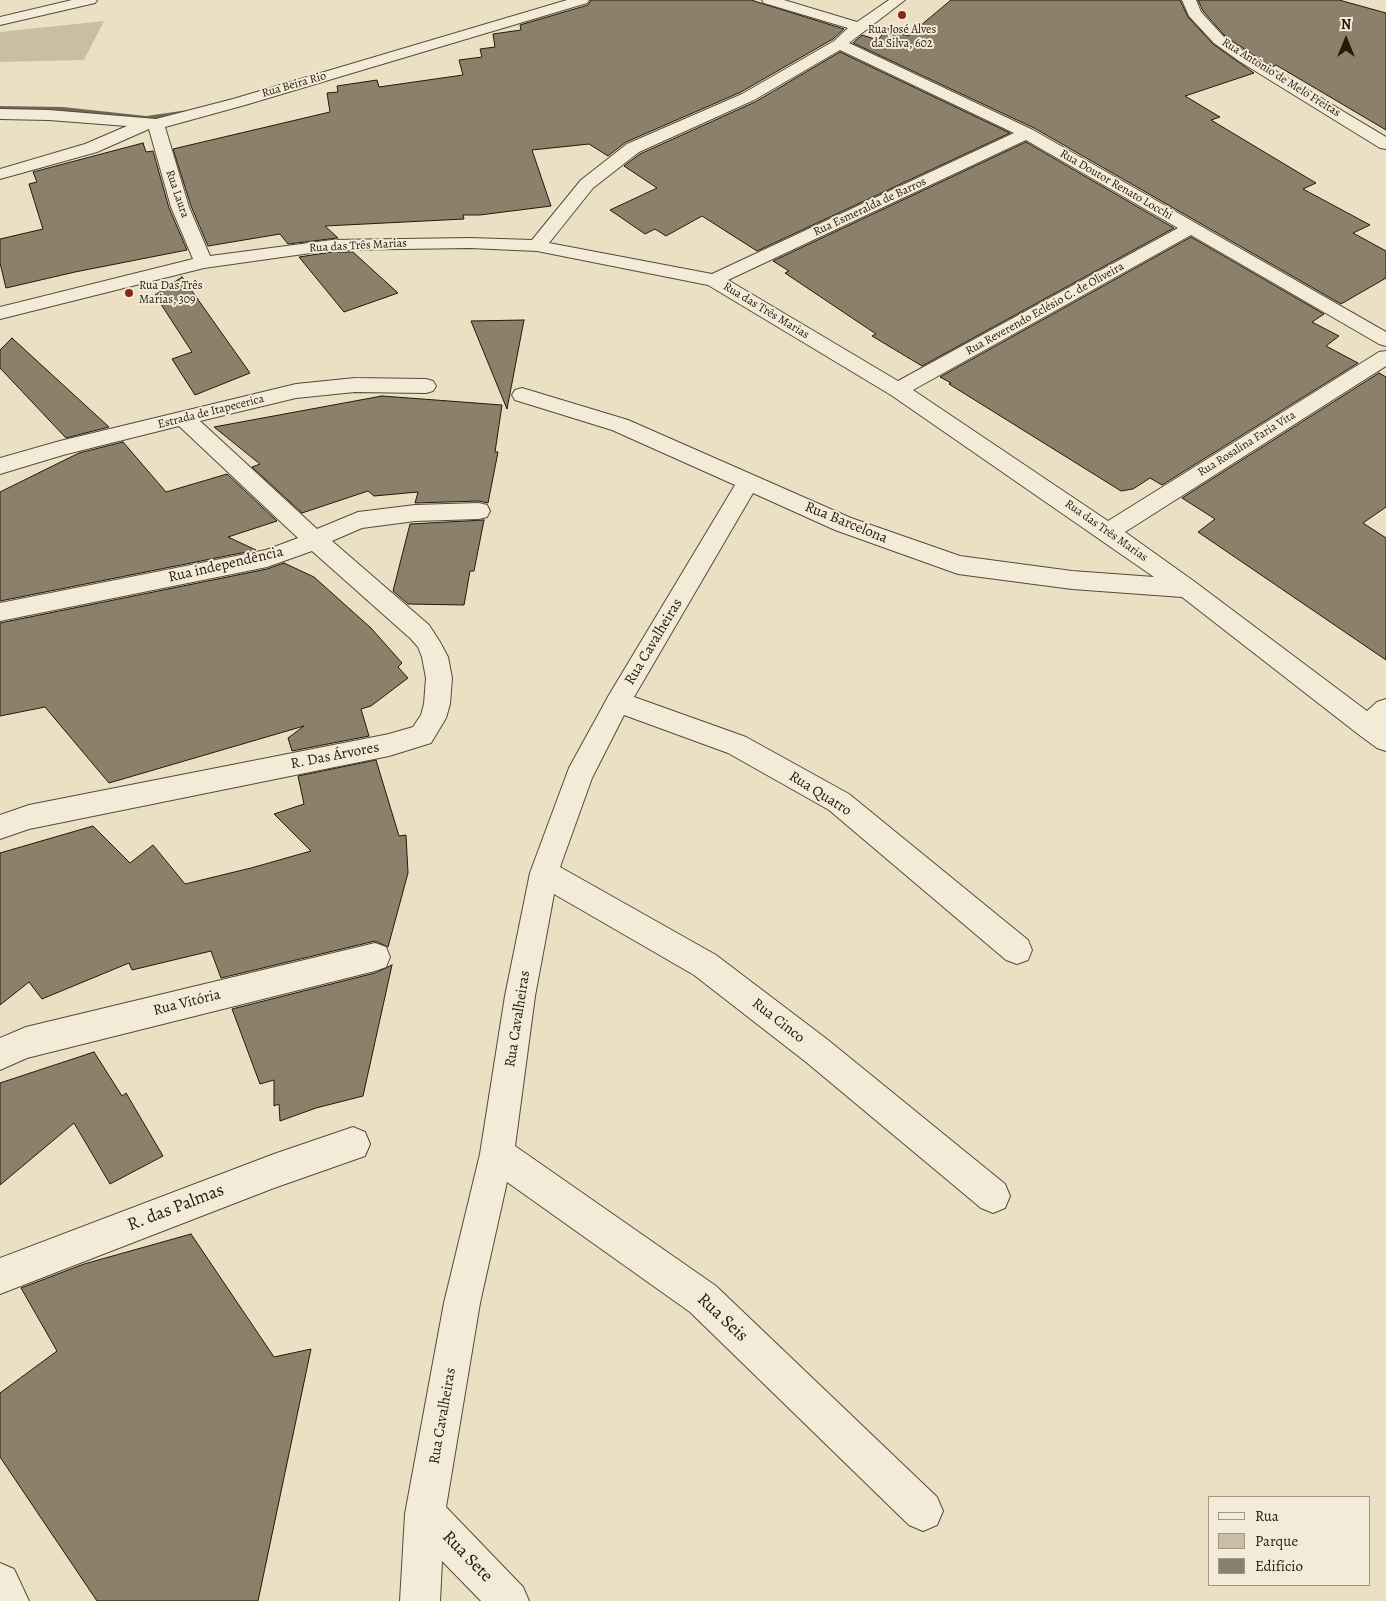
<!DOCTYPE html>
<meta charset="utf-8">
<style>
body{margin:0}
#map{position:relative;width:1386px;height:1601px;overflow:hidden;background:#ebe0c3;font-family:Alegreya,serif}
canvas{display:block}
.legend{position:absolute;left:1208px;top:1496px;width:162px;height:90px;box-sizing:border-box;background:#f2ebd8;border:1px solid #a09786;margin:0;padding:6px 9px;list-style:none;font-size:15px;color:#25180c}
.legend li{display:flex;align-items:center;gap:10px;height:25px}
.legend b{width:25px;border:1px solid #a09786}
.north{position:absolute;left:1321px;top:15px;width:50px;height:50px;-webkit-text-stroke:4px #f2ebd8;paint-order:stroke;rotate:0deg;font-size:14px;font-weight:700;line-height:20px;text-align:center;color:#25180c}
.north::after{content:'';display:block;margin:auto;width:18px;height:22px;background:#25180c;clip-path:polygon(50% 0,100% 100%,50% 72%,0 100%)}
</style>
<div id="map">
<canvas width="1386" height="1601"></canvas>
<ul class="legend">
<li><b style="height:6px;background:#f2ebd8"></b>Rua</li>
<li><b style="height:14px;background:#c9bea4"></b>Parque</li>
<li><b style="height:14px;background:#8c806b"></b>Edifício</li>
</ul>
<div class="north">N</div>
</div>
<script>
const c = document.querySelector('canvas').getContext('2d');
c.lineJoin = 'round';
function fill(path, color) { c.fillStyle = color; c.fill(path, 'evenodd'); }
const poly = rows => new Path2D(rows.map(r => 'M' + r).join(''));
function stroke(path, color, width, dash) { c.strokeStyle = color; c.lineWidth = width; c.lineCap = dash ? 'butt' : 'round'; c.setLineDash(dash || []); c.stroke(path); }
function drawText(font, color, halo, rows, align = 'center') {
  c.font = font + ' Alegreya,serif'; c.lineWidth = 4; c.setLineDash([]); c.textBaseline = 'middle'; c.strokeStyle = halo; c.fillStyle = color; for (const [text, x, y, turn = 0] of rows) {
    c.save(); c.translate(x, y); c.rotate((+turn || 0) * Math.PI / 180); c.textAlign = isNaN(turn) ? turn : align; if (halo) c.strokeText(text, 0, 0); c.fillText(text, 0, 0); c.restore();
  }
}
const green = poly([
 [104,21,84,60,0,62,0,32]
]);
const stream = poly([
 [0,106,63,107,146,116,188,110,192,112,188,114,146,120,63,111,0,110,0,106]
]);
const building = poly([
 [591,0,751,0,844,29,833,39,741,92,626,142,608,156,589,144,532,150,551,206,480,215,463,215,464,219,325,226,338,238,288,244,280,234,208,246,191,206,173,149,330,112,327,93,338,92,337,86,377,80,379,87,463,75,459,60,482,57,480,49,495,47,493,34,521,30,520,25,588,5,591,0],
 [951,0,1180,0,1188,17,1213,44,1254,73,1185,96,1220,117,1211,120,1316,183,1303,189,1370,225,1353,233,1386,251,1386,278,1341,304,1034,128,853,43,862,35,878,40,887,28,908,36,951,0],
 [1198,0,1339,0,1386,13,1386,130,1276,65,1272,67,1250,53,1225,36,1203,11,1198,0],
 [840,52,1010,133,757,251,702,216,666,236,655,229,645,234,610,210,657,188,624,166,640,154,755,102,840,52],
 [1026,142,1174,228,922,366,872,336,876,334,785,273,789,271,773,261,1026,142],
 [143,143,146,152,153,151,169,208,187,250,75,272,6,288,0,263,0,239,43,229,29,184,37,182,33,172,143,143],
 [1191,237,1324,314,1312,322,1339,336,1326,346,1358,363,1162,485,1150,478,1133,489,1121,491,949,384,951,383,940,377,1191,237],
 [332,252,353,252,398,293,344,312,299,257,332,252],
 [182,277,250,373,195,395,172,359,192,352,155,295,182,277],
 [524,320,507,409,471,321,524,320],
 [12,338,109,427,66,438,0,368,0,350,12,338],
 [1379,373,1386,377,1386,507,1363,523,1386,538,1386,660,1198,532,1215,519,1182,498,1379,373],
 [382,396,502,405,495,452,498,452,488,503,479,501,415,503,418,492,374,496,368,491,302,513,252,467,260,464,214,427,382,396],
 [123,442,166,492,227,474,277,521,228,537,256,550,0,601,0,492,79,453,123,442],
 [484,520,474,571,470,571,464,605,408,604,393,591,410,524,484,520],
 [284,563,314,577,371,628,402,663,398,667,408,678,371,706,361,709,369,736,292,751,288,738,304,726,109,783,45,707,0,716,0,623,267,569,284,563],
 [376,760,399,836,406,835,408,873,388,947,375,941,221,978,211,951,132,970,129,963,42,999,29,982,0,1005,0,853,93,826,130,863,153,845,185,884,251,868,311,851,274,814,304,804,298,776,376,760],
 [392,965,363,1096,316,1108,280,1121,279,1104,274,1106,274,1080,260,1084,232,1009,375,973,392,965],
 [94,1052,122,1096,126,1093,163,1156,110,1184,74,1123,0,1185,0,1083,94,1052],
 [191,1234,274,1357,311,1349,258,1601,97,1601,0,1457,0,1393,57,1351,21,1288,84,1264,191,1234]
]);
const minor = poly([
 [72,0,97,0,95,3,0,25,0,17,72,0],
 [567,0,589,0,587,3,245,105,165,127,189,207,210,256,332,240,470,238,532,240,581,180,627,144,742,94,834,41,848,28,764,3,762,0,784,0,857,22,889,0,905,0,849,43,1033,130,1386,332,1386,346,1379,344,1191,235,913,390,1108,521,1379,352,1386,351,1386,366,1125,532,1195,582,1367,711,1377,702,1386,699,1386,751,1377,748,1358,734,1182,597,1072,589,958,574,835,530,753,493,634,697,746,737,849,794,1028,940,1032,950,1028,960,1017,964,1006,960,829,810,728,753,624,715,592,778,560,867,716,955,828,1040,1005,1184,1010,1196,1005,1208,993,1213,981,1208,806,1062,694,975,554,894,535,996,515,1146,716,1286,937,1497,943,1511,937,1525,923,1531,909,1525,690,1312,507,1182,480,1303,446,1507,523,1587,529,1601,481,1601,442,1561,440,1601,400,1601,405,1514,444,1303,480,1154,505,996,530,873,569,768,609,695,735,485,612,430,515,400,512,395,515,390,522,388,628,420,851,518,960,556,1072,571,1154,577,891,395,708,285,537,251,470,248,332,250,204,268,0,319,0,307,193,259,171,207,149,129,97,152,0,179,0,169,85,144,127,126,49,120,0,119,0,109,49,110,156,119,233,99,567,0],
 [840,50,1014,133,712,274,549,243,593,188,639,152,754,100,840,50],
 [1026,140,1178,228,898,381,728,280,1026,140],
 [1182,0,1196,0,1201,12,1224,37,1249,55,1386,137,1386,149,1380,148,1239,61,1214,43,1189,16,1182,0],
 [355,378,426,379,433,381,436,386,433,391,426,393,355,392,296,398,200,421,317,529,358,512,415,505,479,503,487,505,490,511,487,517,479,519,415,521,362,528,332,541,429,625,440,642,448,657,452,678,450,704,446,718,431,743,389,756,29,829,0,839,0,815,29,805,389,734,413,727,421,715,424,704,426,678,422,657,418,647,411,639,312,551,267,567,0,621,0,603,266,550,298,538,179,426,63,455,0,474,0,458,60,441,296,384,355,378],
 [375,943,386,947,390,957,386,967,375,971,27,1058,0,1070,0,1038,26,1027,375,943],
 [353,1127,365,1132,370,1144,365,1156,274,1188,0,1294,0,1258,274,1154,353,1127],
 [0,1563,14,1569,29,1601,0,1601,0,1563]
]);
const markers = [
 [902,15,5,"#8f2418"],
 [129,293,5,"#8f2418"]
];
const farPoinames = [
 ["Rua José Alves",902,30],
 ["da Silva, 602",902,44],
 ["Rua Das Três",139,286,"left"],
 ["Marias, 309",139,300,"left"]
];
const farStreetnames = [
 ["Rua Antônio de Melo Freitas",1281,78,32],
 ["Rua Beira Rio",294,85,-16],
 ["Rua Doutor Renato Locchi",1116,185,30],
 ["Rua Laura",177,194,71],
 ["Rua Esmeralda de Barros",870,207,-25],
 ["Rua das Três Marias",358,246,-3],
 ["Rua Reverendo Eclésio C. de Oliveira",1045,309,-29],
 ["Rua das Três Marias",766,311,31],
 ["Estrada de Itapecerica",211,412,-14],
 ["Rua Rosalina Faria Vita",1247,444,-32],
 ["Rua das Três Marias",1106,531,35]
];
const streetNames = [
 ["Rua Barcelona",846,523,22],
 ["Rua independência",226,565,-13],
 ["Rua Cavalheiras",654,642,-59],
 ["R. Das Árvores",335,756,-11],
 ["Rua Quatro",820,794,32],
 ["Rua Vitória",187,1003,-14],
 ["Rua Cavalheiras",518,1019,-81],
 ["Rua Cinco",778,1021,38],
 ["Rua Cavalheiras",443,1416,-80]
];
const nearStreetnames = [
 ["R. das Palmas",176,1208,-21],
 ["Rua Seis",722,1318,43],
 ["Rua Sete",467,1557,46]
];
fill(green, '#c9bea4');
fill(stream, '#746755');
fill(building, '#8c806b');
stroke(building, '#25180c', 1);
stroke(minor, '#564a3a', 2);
fill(minor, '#f2ebd8');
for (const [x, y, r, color] of markers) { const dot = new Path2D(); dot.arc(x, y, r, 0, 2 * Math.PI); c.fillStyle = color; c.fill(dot); stroke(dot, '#f2ebd8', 2); }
drawText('12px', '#25180c', '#f2ebd8', farPoinames);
drawText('12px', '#25180c', '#f2ebd8', farStreetnames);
drawText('15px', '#25180c', '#f2ebd8', streetNames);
drawText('18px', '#25180c', '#f2ebd8', nearStreetnames);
</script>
